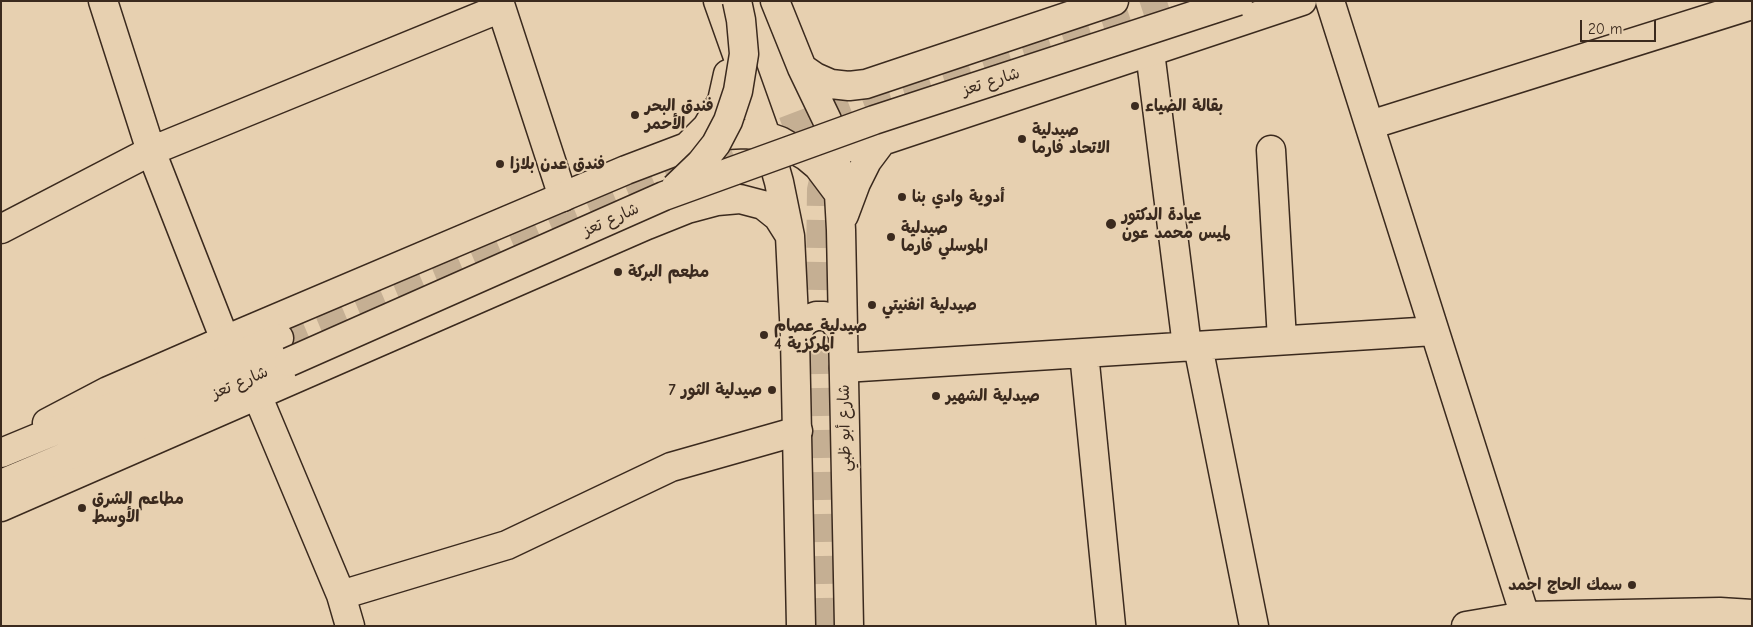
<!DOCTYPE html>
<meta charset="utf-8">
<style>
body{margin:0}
#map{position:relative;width:1753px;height:627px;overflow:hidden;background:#e7d0b0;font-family:"Comic Neue",sans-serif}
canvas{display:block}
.frame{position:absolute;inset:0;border:2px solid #3b2a1e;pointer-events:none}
.scale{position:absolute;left:1580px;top:20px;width:76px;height:22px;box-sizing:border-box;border:2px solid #3b2a1e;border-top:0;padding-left:6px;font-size:15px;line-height:18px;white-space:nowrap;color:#3b2a1e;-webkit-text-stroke:4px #e7d0b0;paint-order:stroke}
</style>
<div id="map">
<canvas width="1753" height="627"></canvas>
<div class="frame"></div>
<div class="scale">20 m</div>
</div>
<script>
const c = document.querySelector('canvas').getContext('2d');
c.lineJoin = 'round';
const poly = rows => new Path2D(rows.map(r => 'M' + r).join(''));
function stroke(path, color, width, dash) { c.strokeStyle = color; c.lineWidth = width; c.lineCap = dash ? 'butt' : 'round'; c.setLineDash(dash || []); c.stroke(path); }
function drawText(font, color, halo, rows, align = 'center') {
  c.font = font + ' "Comic Neue","Playpen Sans Arabic",sans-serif'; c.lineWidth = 4; c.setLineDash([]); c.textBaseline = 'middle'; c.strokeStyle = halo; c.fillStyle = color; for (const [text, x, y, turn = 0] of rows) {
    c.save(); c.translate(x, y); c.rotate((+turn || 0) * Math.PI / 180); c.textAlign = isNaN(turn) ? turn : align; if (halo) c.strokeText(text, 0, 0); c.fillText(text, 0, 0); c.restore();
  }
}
const primaryTunnel = poly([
 [279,338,655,180,869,99,1167,1],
 [822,626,819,344,821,190,828,157]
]);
const minor = poly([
 [103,1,151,151,225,340],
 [499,1,563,197],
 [1330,1,1525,616],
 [1150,52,1187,346],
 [1370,125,1752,5],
 [1271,150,1282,340],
 [1,229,151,151,501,8],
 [1198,346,1254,626],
 [1084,353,1111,626],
 [844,368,1434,331],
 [257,395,341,595,350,626],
 [341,595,507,545,671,467,798,431],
 [1466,626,1525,616,1720,612,1752,614]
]);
const secondary = poly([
 [718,1,766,136,779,182,790,236,795,338,801,626],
 [775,1,802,68,827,120,835,147,839,194,841,230,849,626],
 [802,68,815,77,831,84,849,86,866,84,1114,1],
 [817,143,835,147,850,147,882,141,1302,1],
 [688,146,707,127,722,101,728,74],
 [844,215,856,183,867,161,882,141],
 [795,338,802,324,808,319,816,316,824,316,832,319,842,332],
 [47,423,108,391,225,340,626,170,705,140,725,135,745,134,766,136,780,141,806,156,818,166,839,194],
 [1,507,647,225,687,209,717,201,740,199,763,205,778,217,790,236]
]);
const primary = poly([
 [1,453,279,338],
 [1,484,289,362]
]);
const primaryBridge = poly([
 [675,188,701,163,716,144,728,121,738,91,744,54,741,20,737,1],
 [289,362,664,196,874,120,1238,1]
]);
const markers = [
 [1135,106,5,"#3b2a1e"],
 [635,115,5,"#3b2a1e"],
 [1022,139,5,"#3b2a1e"],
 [500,164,5,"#3b2a1e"],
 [902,197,5,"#3b2a1e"],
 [1111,224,6,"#3b2a1e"],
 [891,237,5,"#3b2a1e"],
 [618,272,5,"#3b2a1e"],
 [872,305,5,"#3b2a1e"],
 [764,335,5,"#3b2a1e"],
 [772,390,5,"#3b2a1e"],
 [936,396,5,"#3b2a1e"],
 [82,508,5,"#3b2a1e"],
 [1632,585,5,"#3b2a1e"]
];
const streetNames = [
 ["شارع تعز",991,82,-18],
 ["شارع تعز",611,220,-24],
 ["شارع تعز",240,383,-23],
 ["شارع أبو ظبي",845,428,-91]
];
const poiNames = [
 ["فندق البحر",645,106],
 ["الأحمر",645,124],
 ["بقالة الضياء",1145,106],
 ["صيدلية",1032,130],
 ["الاتحاد فارما",1032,148],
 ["فندق عدن بلازا",510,164],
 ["أدوية وادي بنا",912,197],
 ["عيادة الدكتور",1122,215],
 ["لميس محمد عون",1122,233],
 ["صيدلية",901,228],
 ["الموسلي فارما",901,246],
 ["مطعم البركة",628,272],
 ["صيدلية انفنيتي",882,305],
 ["صيدلية عصام",774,326],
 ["المركزية 4",774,344],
 ["صيدلية الثور 7",762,390,"right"],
 ["صيدلية الشهير",946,396],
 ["مطاعم الشرق",92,499],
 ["الأوسط",92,517],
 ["سمك الحاج احمد",1622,585,"right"]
];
stroke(primaryTunnel, '#c5af93', 28, [28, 14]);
stroke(minor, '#3b2a1e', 31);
stroke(secondary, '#3b2a1e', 31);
stroke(primary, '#3b2a1e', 31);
stroke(minor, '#e7d0b0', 28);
stroke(secondary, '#e7d0b0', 28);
stroke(primary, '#e7d0b0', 28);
stroke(primaryBridge, '#3b2a1e', 31, []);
stroke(primaryBridge, '#e7d0b0', 28);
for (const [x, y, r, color] of markers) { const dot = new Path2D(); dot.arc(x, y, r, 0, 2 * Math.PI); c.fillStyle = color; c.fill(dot); stroke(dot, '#e7d0b0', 2); }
drawText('16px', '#3b2a1e', '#e7d0b0', streetNames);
drawText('bold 16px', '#3b2a1e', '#e7d0b0', poiNames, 'left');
</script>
